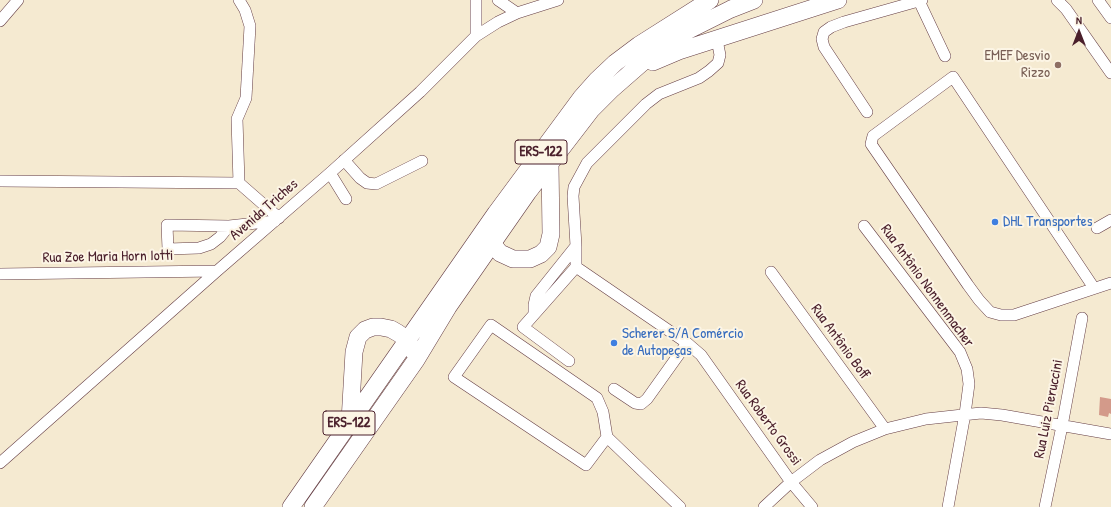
<!DOCTYPE html>
<meta charset="utf-8">
<style>
body{margin:0}
#map{position:relative;width:1111px;height:507px;overflow:hidden;background:#f5ead1;font-family:"Patrick Hand",sans-serif}
canvas{display:block}
.north{position:absolute;left:1059px;top:12px;width:40px;height:40px;-webkit-text-stroke:3px #fcf5e5;paint-order:stroke;rotate:0deg;font-size:11px;font-weight:700;line-height:16px;text-align:center;color:#4a1f2b}
.north::after{content:'';display:block;margin:auto;width:14px;height:18px;background:#4a1f2b;clip-path:polygon(50% 0,100% 100%,50% 72%,0 100%)}
</style>
<div id="map">
<canvas width="1111" height="507"></canvas>
<div class="north">N</div>
</div>
<script>
const c = document.querySelector('canvas').getContext('2d');
c.lineJoin = 'round';
function fill(path, color) { c.fillStyle = color; c.fill(path, 'evenodd'); }
const poly = rows => new Path2D(rows.map(r => 'M' + r).join(''));
function stroke(path, color, width, dash) { c.strokeStyle = color; c.lineWidth = width; c.lineCap = dash ? 'butt' : 'round'; c.setLineDash(dash || []); c.stroke(path); }
function drawText(font, color, halo, rows, align = 'center') {
  c.font = font + ' "Patrick Hand",sans-serif'; c.lineWidth = 4; c.setLineDash([]); c.textBaseline = 'middle'; c.strokeStyle = halo; c.fillStyle = color; for (const [text, x, y, turn = 0] of rows) {
    c.save(); c.translate(x, y); c.rotate((+turn || 0) * Math.PI / 180); c.textAlign = isNaN(turn) ? turn : align; if (halo) c.strokeText(text, 0, 0); c.fillText(text, 0, 0); c.restore();
  }
}
const building = poly([
 [1100,397,1111,399,1111,414,1109,413,1108,417,1099,415]
]);
const minor = poly([
 [476,0,476,36],
 [498,0,517,13],
 [1057,0,1066,9,1111,73],
 [1098,0,1111,18],
 [919,1,945,56],
 [0,21,18,0],
 [867,112,824,47,822,39,824,32,831,27,844,22,922,0],
 [344,160,360,178,367,183,376,184,422,161],
 [330,173,346,199],
 [0,181,239,183,279,218],
 [239,183,237,119,246,98,250,26,245,10,239,0],
 [229,226,220,237,211,244,199,248,168,249,167,225,229,226,275,221],
 [864,226,960,352,967,369,969,384,965,414,948,507],
 [1097,228,1111,220],
 [576,267,687,343,701,355,791,482,812,507],
 [771,272,885,429],
 [0,274,217,271],
 [1094,288,953,77,873,136,871,144,968,285,979,300,990,312,1001,315,1014,315,1111,283],
 [534,314,534,305,536,296,576,246],
 [569,361,523,327,576,267,576,246,573,196,574,187,587,163,646,104,659,94,699,78,709,71,718,63,720,55,717,40],
 [614,389,635,403,641,404,647,399,687,343],
 [607,437,586,465,454,377,491,325,597,398,603,412,607,437,680,507],
 [0,463,217,271,330,173,420,92,476,36,498,22,517,13,558,0],
 [764,507,791,482,820,460,853,442,885,429,926,419,981,413,1002,415,1111,434],
 [1045,507,1062,426,1082,318]
]);
const highway = poly([
 [653,62,679,51,838,0],
 [492,232,492,243,500,253,513,259,530,259,541,254,548,247,551,234,550,164],
 [350,421,354,352,358,337,365,330,373,327,381,327,391,329,398,333,408,340,413,351],
 [291,507,496,213,581,98,597,80,615,63,639,45,710,0],
 [313,507,416,360,448,307,528,192,591,110,612,89,652,54,685,32,731,9,754,0]
]);
const markers = [
 [1058,65,4,"#8d6e63"],
 [995,222,4,"#3f7fe0"],
 [614,343,4,"#3f7fe0"]
];
const shields = [
 [541,152,52],
 [349,423,52]
];
const shieldNames = [
 ["ERS-122",541,152],
 ["ERS-122",349,423]
];
const educationNames = [
 ["EMEF Desvio",1050,56],
 ["Rizzo",1050,73]
];
const streetNames = [
 ["Avenida Triches",264,210,-41],
 ["Rua Zoe Maria Horn Iotti",108,257,-1],
 ["Rua Antônio Nonnenmacher",927,286,54],
 ["Rua Antônio Boff",840,342,54],
 ["Rua Luiz Pieruccini",1049,409,-79],
 ["Rua Roberto Grossi",768,423,54]
];
const shopNames = [
 ["DHL Transportes",1003,222],
 ["Scherer S/A Comércio",622,334],
 ["de Autopeças",622,351]
];
fill(building, '#d39a8a');
stroke(minor, '#643d44', 12);
stroke(highway, '#643d44', 18);
stroke(minor, '#fff', 11);
stroke(highway, '#fff', 17);
for (const [x, y, r, color] of markers) { const dot = new Path2D(); dot.arc(x, y, r, 0, 2 * Math.PI); c.fillStyle = color; c.fill(dot); stroke(dot, '#fcf5e5', 1.5); }
for (const [x, y, w] of shields) { const box = new Path2D(); box.roundRect(x - w / 2, y - 12, w, 24, 3); c.fillStyle = '#fcf5e5'; c.fill(box); stroke(box, '#4a1f2b', 1); }
drawText('bold 14px', '#4a1f2b', null, shieldNames);
drawText('15px', '#785e54', '#fcf5e5', educationNames, 'right');
drawText('15px', '#4a1f2b', '#fcf5e5', streetNames);
drawText('15px', '#366cbe', '#fcf5e5', shopNames, 'left');
</script>
